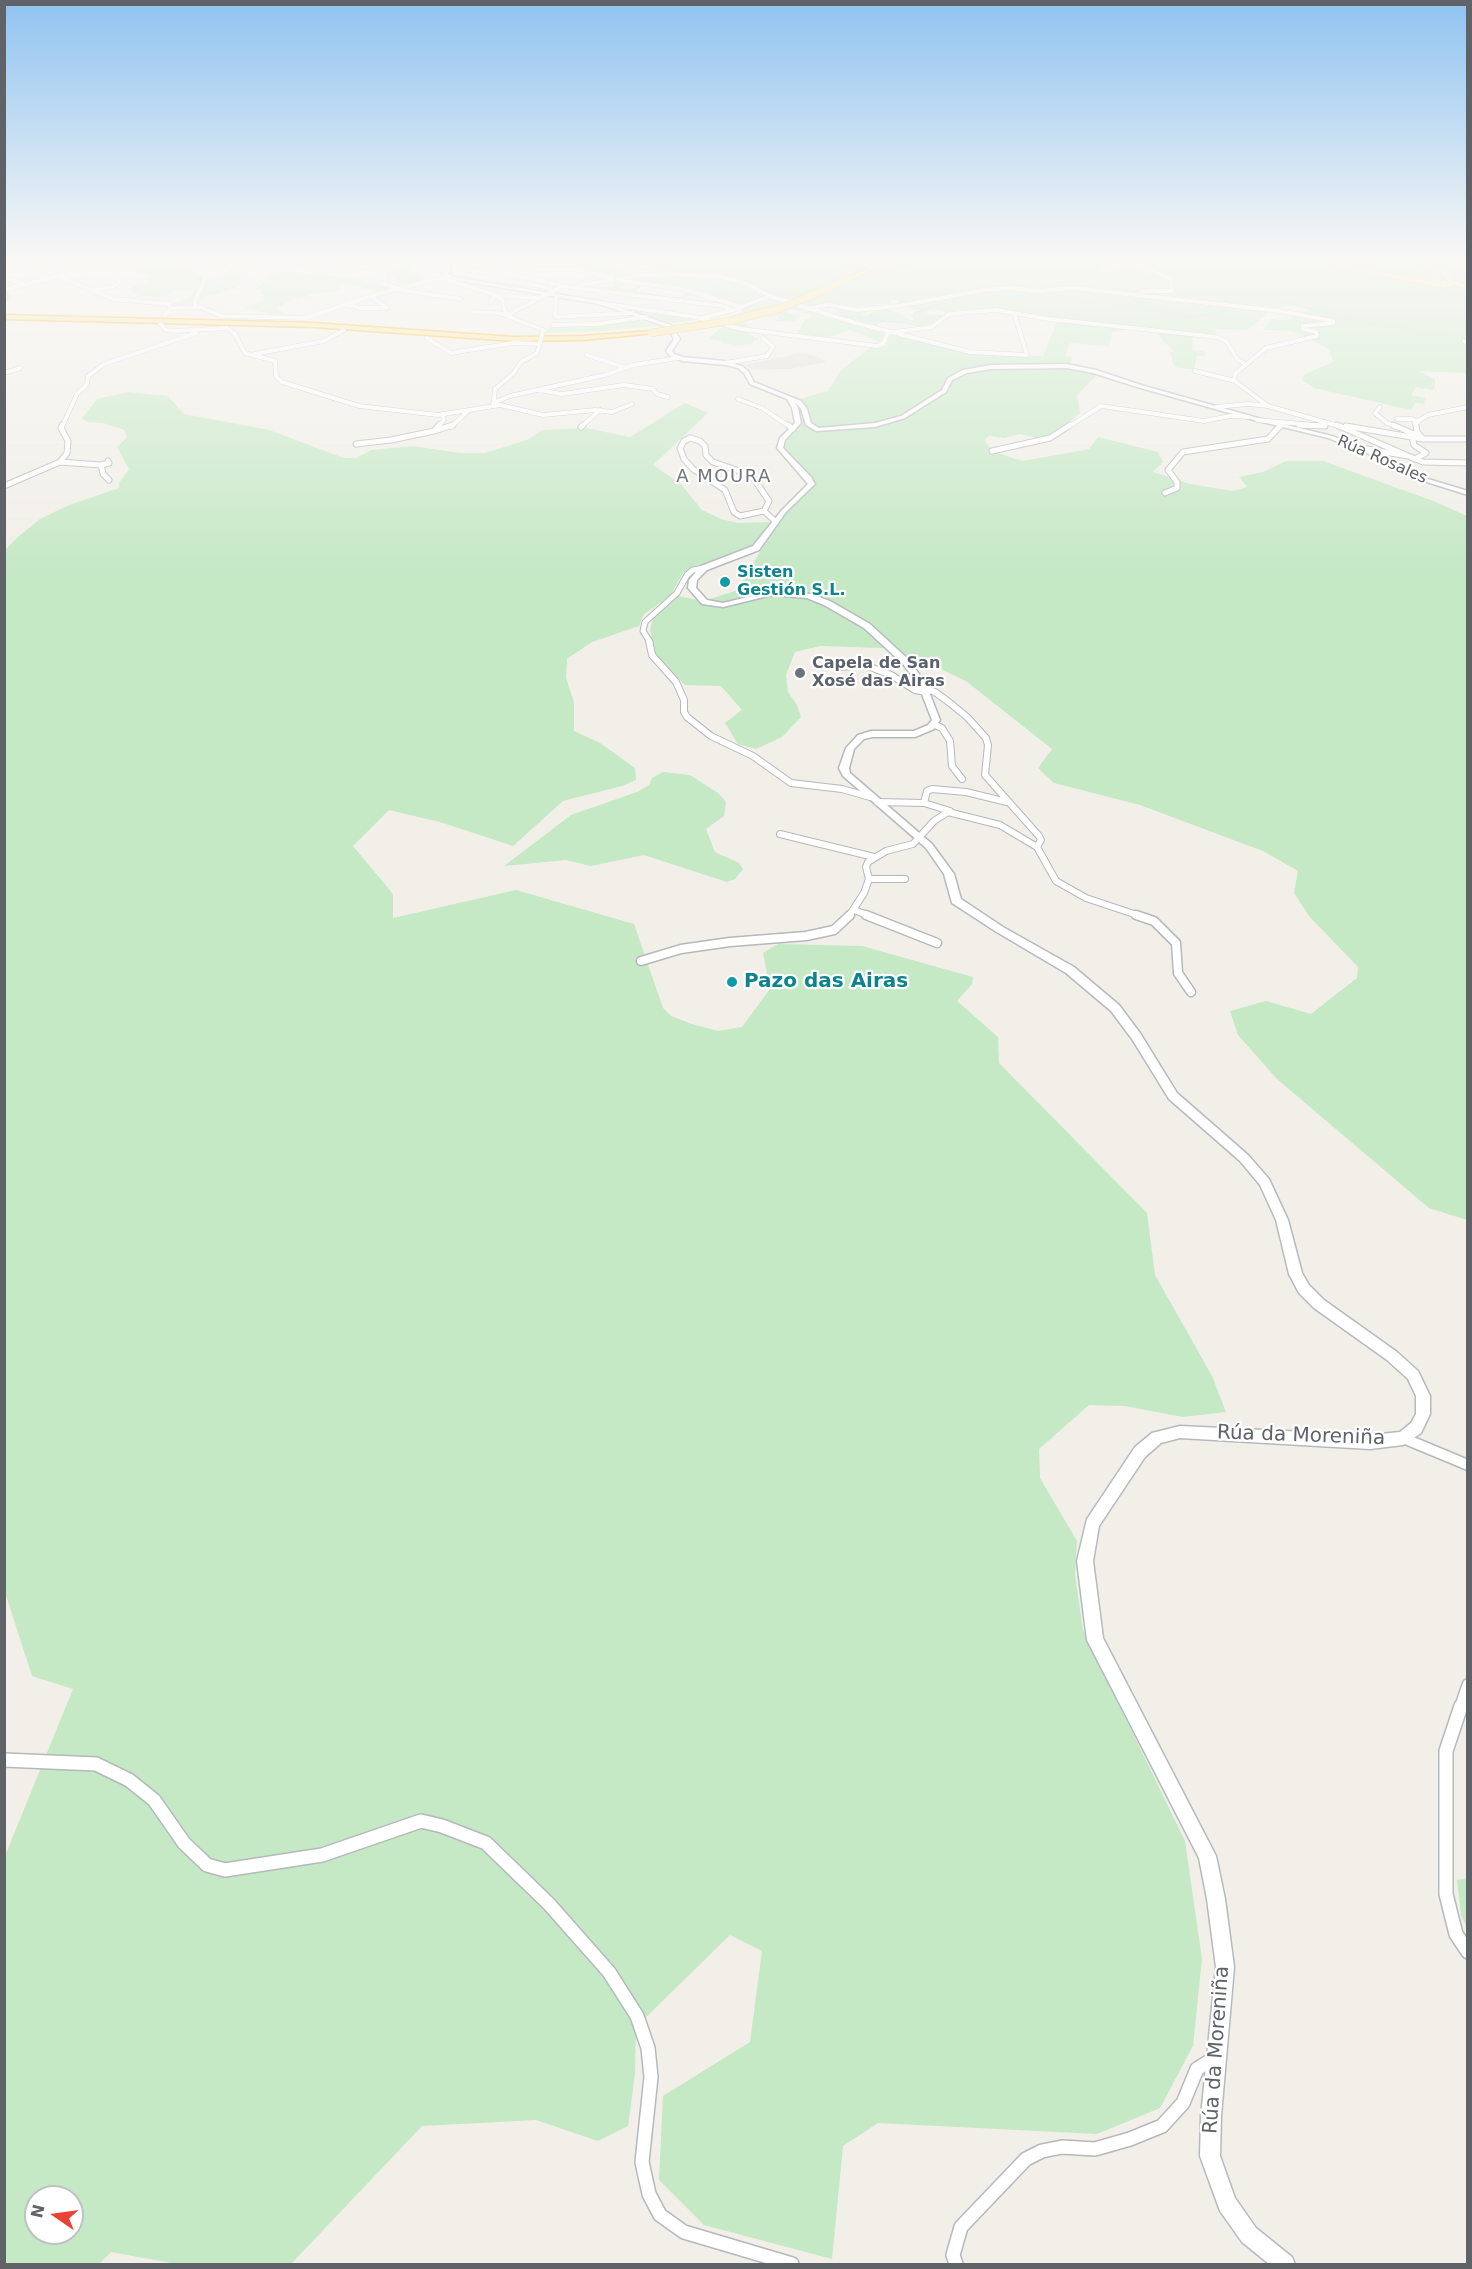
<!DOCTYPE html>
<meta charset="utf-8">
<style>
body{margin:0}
#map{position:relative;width:1472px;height:2269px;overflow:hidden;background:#f1efe8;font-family:"DejaVu Sans",sans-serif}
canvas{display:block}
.frame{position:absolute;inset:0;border:6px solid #5f6368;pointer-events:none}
.north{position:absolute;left:24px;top:2185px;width:60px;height:60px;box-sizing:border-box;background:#fff;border:2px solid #bfc1c3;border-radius:50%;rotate:283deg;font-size:16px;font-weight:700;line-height:24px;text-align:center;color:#5f6368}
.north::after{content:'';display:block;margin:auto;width:21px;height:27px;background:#ea4335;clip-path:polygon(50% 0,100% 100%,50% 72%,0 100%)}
</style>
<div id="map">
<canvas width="1472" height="2269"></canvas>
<div class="frame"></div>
<div class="north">N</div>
</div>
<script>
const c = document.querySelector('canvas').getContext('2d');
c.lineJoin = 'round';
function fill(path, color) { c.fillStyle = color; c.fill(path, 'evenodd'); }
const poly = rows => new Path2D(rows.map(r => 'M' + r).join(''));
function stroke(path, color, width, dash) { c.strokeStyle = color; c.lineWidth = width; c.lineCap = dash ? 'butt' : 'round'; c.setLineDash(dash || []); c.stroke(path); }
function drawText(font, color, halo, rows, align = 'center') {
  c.font = font + ' "DejaVu Sans",sans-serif'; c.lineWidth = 4.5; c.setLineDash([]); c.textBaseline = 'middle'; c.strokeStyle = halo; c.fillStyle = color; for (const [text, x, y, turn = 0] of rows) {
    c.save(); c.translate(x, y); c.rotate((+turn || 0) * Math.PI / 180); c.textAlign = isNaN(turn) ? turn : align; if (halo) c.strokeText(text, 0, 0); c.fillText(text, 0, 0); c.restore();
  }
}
const education = poly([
 [800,353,816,356,827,362,789,369,753,370,744,365]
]);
const green = poly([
 [136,256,155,256,154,260,174,261,186,256,207,256,225,260,231,264,195,267,193,271,207,279,223,281,223,273,232,270,241,273,240,286,214,295,208,295,197,301,200,304,197,306,175,307,172,304,191,297,194,290,174,290,169,295,159,297,139,296,132,291,132,287,146,283,150,277,147,274,136,274],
 [582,256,795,256,845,264,882,266,986,256,1071,256,1072,263,1081,263,1084,256,1116,256,1114,261,1104,260,1099,270,1109,272,1123,267,1118,263,1144,268,1152,262,1140,260,1144,256,1280,256,1426,284,1452,278,1450,273,1433,264,1400,256,1467,256,1467,373,1418,371,1435,379,1435,387,1432,390,1416,387,1411,395,1425,398,1424,404,1415,403,1411,410,1314,388,1302,380,1305,374,1333,362,1329,349,1293,331,1263,330,1271,319,1286,320,1308,310,1293,305,1273,309,1247,330,1216,329,1216,336,1193,335,1192,350,1204,351,1205,356,1197,356,1194,370,1175,367,1170,353,1175,351,1163,341,1156,329,1136,328,1112,332,1109,346,1070,343,1065,356,1072,357,1070,368,1098,374,1077,395,1080,413,1061,429,1043,439,1019,434,1004,438,989,436,984,440,994,452,1023,461,1089,449,1098,437,1158,452,1163,462,1153,472,1190,484,1233,491,1247,487,1239,477,1263,472,1286,461,1323,461,1436,502,1467,516,1467,1220,1429,1208,1277,1079,1238,1035,1230,1011,1266,1001,1311,1014,1357,978,1358,967,1309,916,1294,893,1298,871,1263,851,1140,805,1054,783,1038,768,1052,749,966,681,928,663,882,648,820,646,795,652,786,675,788,692,797,705,801,717,782,737,756,749,738,744,725,723,742,710,721,686,685,685,655,655,650,630,653,618,678,596,698,600,710,599,738,590,778,520,814,486,814,479,787,455,782,447,785,439,810,411,800,399,828,391,842,369,870,348,886,346,890,335,925,340,976,354,1043,356,1058,319,996,309,957,310,947,313,931,309,925,312,931,315,945,315,931,326,920,328,908,324,882,322,874,327,885,333,880,342,850,330,827,338,797,334,805,320,812,316,788,308,782,311,802,316,792,322,776,321,778,316,756,317,745,321,745,324,750,327,748,333,759,340,753,341,753,344,732,346,731,344,723,343,723,341,708,339,745,308,770,298,829,316,843,309,870,310,862,315,867,316,874,310,886,308,912,320,914,318,910,316,916,311,905,305,985,291,1012,289,1036,292,1070,290,1071,288,1037,290,1012,288,983,290,898,305,898,300,892,300,890,306,859,309,837,306,810,307,787,298,772,295,739,280,680,274],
 [1300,256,1377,256,1401,259,1424,264,1441,273,1442,278,1417,278],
 [578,260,599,261,637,276,615,278,578,268,553,268,543,263,561,263],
 [410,264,413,265,413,273,421,273,422,280,408,285,396,282,397,275,387,276,385,270,393,271],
 [278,270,358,279,396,289,381,293,345,282,335,292,314,294,289,301,277,309,294,318,267,317,270,314,244,308,267,299,262,297,265,295,259,293,263,290,255,289],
 [709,276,728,280,765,296,748,303,743,301,747,304,742,305,691,288,628,279,640,277,704,277,720,282,728,288,746,293,729,288],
 [618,282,624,283,619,289,631,290,638,285,643,285,636,291,673,297,680,297,688,292,695,293,685,298,694,301,589,288,607,286,614,288,612,287],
 [615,307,685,316,697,320,673,323],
 [639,320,655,326,603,331,545,333,550,326,599,325],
 [128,392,168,396,184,414,269,430,344,458,356,458,371,450,413,446,460,453,485,453,527,440,542,430,586,428,630,437,685,403,708,413,653,465,681,484,702,510,721,519,738,523,770,522,760,538,747,549,696,566,683,573,670,596,644,614,639,626,592,642,567,659,566,678,574,702,574,731,600,743,635,768,636,780,622,786,563,801,513,846,440,822,389,810,353,846,393,894,393,918,516,890,634,924,663,1008,671,1016,692,1024,718,1031,742,1027,770,989,763,953,778,944,862,946,973,977,972,984,957,1001,998,1037,999,1063,1147,1213,1155,1275,1212,1376,1226,1412,1183,1417,1125,1406,1089,1405,1039,1449,1040,1478,1077,1541,1075,1575,1083,1630,1185,1841,1202,1959,1193,2046,1160,2108,1097,2134,878,2123,843,2146,832,2259,704,2225,659,2180,663,2096,750,2042,762,1951,730,1935,636,2027,635,2074,628,2126,598,2141,536,2120,422,2126,291,2264,177,2264,111,2252,99,2264,5,2264,5,1856,73,1689,32,1676,5,1592,4,551,18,537,40,519,69,505,119,488,119,483,129,469,117,447,127,437,124,430,103,423,88,422,82,418,97,399],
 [36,2197,72,2197,72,2233,36,2233],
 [663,772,690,775,718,793,726,802,724,816,706,829,715,852,739,863,743,869,735,879,727,882,644,855,591,866,566,860,504,866,571,815,637,792,649,785,652,778],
 [1467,1878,1468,1878,1467,1928,1461,1915,1457,1880]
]);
const water = poly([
 [993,295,1013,295,1046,299,1066,299,1087,301,1106,300,1118,305,1146,307,1172,314,1193,316,1236,309,1240,307,1239,299,1244,297,1251,296,1279,300,1366,322,1468,337,1366,323,1278,301,1252,297,1240,299,1242,307,1233,310,1206,316,1188,317,1172,315,1146,308,1117,305,1106,301,1087,302,993,296,939,304,930,309,914,314,915,321,905,323,883,322,862,318,839,316,795,307,839,315,863,317,905,323,914,321,913,313,938,304]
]);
const river = poly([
 [750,293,754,293,819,311,814,312,750,295,750,293]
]);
const streetFar5 = poly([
 [25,256,57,267,65,278],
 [51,256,77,264,83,276],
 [134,256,150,261,182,263,206,276,195,301,195,307],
 [343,256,333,262,380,270],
 [564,256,595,257,673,274,721,277,744,283,770,296,852,322,970,352,1027,355,1014,313],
 [1090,256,1153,271,1171,279,1172,291,1145,291,1138,294],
 [407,258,425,263,426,282],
 [450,260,568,287,723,306,733,310],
 [237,261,278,264,294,256],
 [464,262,464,274,546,287],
 [510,262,539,269,573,269,613,278],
 [4,264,47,278],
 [282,265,306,264],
 [476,265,497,256],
 [80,267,111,257],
 [491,269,527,256],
 [380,270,386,272,384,284,398,288],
 [380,270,411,257],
 [248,276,251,268,260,267],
 [4,278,23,284],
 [261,278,269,271,260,267,264,263],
 [440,278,496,295,503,301,505,312,512,318,543,330],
 [618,280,682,289,742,307],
 [580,285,613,280],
 [4,290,58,276,113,299,169,304,170,310,165,315],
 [93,290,111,287,118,284,120,280,113,259,107,256],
 [401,290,461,299],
 [556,297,555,317,633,313],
 [490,302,496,295,537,298],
 [600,303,695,317,742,329,877,346,883,344,888,333,932,327,949,314,996,310,1048,319,1217,337,1226,341,1238,360,1245,364],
 [347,305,360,308,387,308,371,296],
 [170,308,201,307,221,316,305,318,371,296,447,276],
 [810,308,829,305,857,310,898,306,984,290,1012,288,1037,291,1073,288,1280,311,1333,321,1333,323,1303,326,1303,329,1316,332,1317,336,1266,348,1236,373,1234,379,1236,382,1268,406],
 [472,312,498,313,509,316],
 [509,314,561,287],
 [701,318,733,310,770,296],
 [160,323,166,330,176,331,227,328,235,334,245,353,275,361,276,376,282,382,359,406,438,415,500,405,543,415,595,410,612,412,632,404],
 [553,325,597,324,646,317],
 [427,338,451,353,513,343,540,344],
 [1464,341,1468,344],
 [254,354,324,341,344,330],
 [587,355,626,368],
 [725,363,767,356,773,347,763,338],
 [1195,371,1235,381],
 [4,373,20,368],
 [544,391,562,394,624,385,653,389,657,394,668,397],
 [738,399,762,408,790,427],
 [494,401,495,389,513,374,521,362,537,353,540,343],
 [493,403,510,396,605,375,633,365,678,358],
 [1216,407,1248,404,1268,406,1342,427],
 [1380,407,1375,413,1387,423,1396,427],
 [1397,419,1412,419,1418,422],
 [1257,420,1325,426],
 [1346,426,1351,427],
 [62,427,77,394,87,384,88,376,104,364,196,333],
 [438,427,444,420,442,414],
 [451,427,467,412],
 [581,427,600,410],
 [1068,427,1101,406,1204,421,1230,416,1248,417],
 [1279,427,1281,425],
 [1416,427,1415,423,1428,415,1468,407]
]);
const streetFar4 = poly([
 [62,425,61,428,68,441,67,453,60,462,101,465,103,474,109,480],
 [788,425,793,429],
 [1299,425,1325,426],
 [1337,425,1408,456],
 [1393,425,1414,434],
 [1416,425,1417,432,1423,439],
 [1346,426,1423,439,1468,439],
 [581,427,583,425],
 [434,431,453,425],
 [1412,437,1414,445,1426,453,1415,459],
 [690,438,700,441,705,446,706,455,713,462,742,472,754,479,769,501,764,511,740,516,734,512,725,490,693,469,684,459,680,448,684,441,690,438],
 [356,444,391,440,434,431,439,425],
 [1361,448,1408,456,1423,462,1468,463],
 [992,451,1050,438,1070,425],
 [101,465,109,463,108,461],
 [4,486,60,462],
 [1165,493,1177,488,1177,482,1168,470,1183,452,1268,439,1281,425],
 [764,511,776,522],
 [650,642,643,631,645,622,677,593,687,575,693,570,704,568]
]);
const streetFar3 = poly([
 [649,641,652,655,676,682,684,700,684,712,687,717,711,736,753,756,791,783,842,789,870,797],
 [839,667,865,665,891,675,915,690,926,692],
 [924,688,935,692,950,703,967,717,986,738,988,745,985,775,1039,836,1041,840,1037,847,1056,881,1086,898,1140,916],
 [933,724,942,728,950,741,952,766,962,779],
 [877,802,924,803,950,811],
 [924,803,927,791,932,789,966,792,1007,802],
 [780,834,874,857],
 [869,879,905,879],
 [854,910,870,916],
 [849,916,864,893,869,879,866,867,868,862,886,851,913,844,934,821,948,812,1000,825,1037,847]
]);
const streetFar2 = poly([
 [866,915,937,943],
 [1136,915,1154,921,1176,943,1178,973,1191,992],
 [641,961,681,949,730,942,806,936,834,930,850,915]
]);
const streetFar1 = poly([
 [1403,1438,1468,1465],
 [1460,1707,1468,1684]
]);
const street = poly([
 [1461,1706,1446,1751,1446,1894,1456,1934,1468,1952],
 [4,1760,96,1764,129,1780,154,1800,184,1843,207,1865,225,1870,322,1855,421,1821,442,1826,486,1843,549,1904,609,1972,637,2016,648,2048,651,2077,642,2162,649,2194,660,2215,684,2232,792,2264],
 [956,2264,953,2255,961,2227,1026,2159,1042,2151,1062,2147,1095,2149,1130,2139,1162,2126,1183,2103,1197,2069,1216,2057]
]);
const secondary = poly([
 [432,256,452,259,449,274,453,277,600,301,671,325,680,339,672,351,674,354,683,357,725,361,742,366,748,371,754,382,801,401,807,409,811,423,819,428,875,423,901,416,942,390,948,378,963,370,991,365,1067,364,1096,370,1141,385,1258,418,1332,436,1373,452,1418,476,1468,491,1468,495,1414,478,1369,454,1328,438,1254,420,1137,387,1093,373,1067,368,991,369,967,373,952,380,946,392,905,418,875,427,816,431,806,425,801,409,795,402,798,408,801,423,785,440,783,448,811,477,815,484,786,512,759,550,707,570,697,580,696,588,707,600,723,603,772,591,811,594,830,601,870,624,909,660,926,684,940,720,934,729,915,737,872,737,864,739,854,749,849,768,850,773,932,844,954,874,961,899,1003,927,1074,967,1119,1005,1140,1033,1177,1093,1248,1155,1269,1179,1288,1220,1302,1273,1309,1285,1324,1300,1397,1352,1418,1371,1430,1396,1430,1414,1421,1433,1403,1445,1370,1449,1180,1438,1161,1443,1145,1457,1099,1526,1093,1561,1103,1638,1216,1856,1225,1899,1234,1967,1221,2116,1220,2156,1235,2198,1256,2228,1292,2257,1295,2264,1269,2264,1242,2242,1220,2211,1200,2156,1201,2116,1216,1967,1207,1899,1199,1858,1087,1640,1077,1561,1087,1519,1135,1447,1152,1433,1180,1426,1370,1435,1400,1432,1411,1423,1416,1414,1416,1396,1408,1379,1387,1360,1314,1308,1299,1293,1289,1274,1276,1220,1260,1185,1240,1161,1169,1099,1132,1039,1111,1011,1066,973,995,931,952,903,944,874,926,848,843,776,839,768,846,748,858,735,871,731,914,731,928,725,932,720,918,684,903,664,864,628,824,605,807,598,772,595,723,607,702,604,688,588,689,580,701,566,753,546,782,510,808,484,777,448,780,438,795,423,792,408,787,399,750,384,744,373,738,368,725,365,682,361,670,356,666,351,674,339,667,327,599,304,449,279,443,274,446,260,432,256],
 [4,293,7,294,7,299,4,300,4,293]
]);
const primary = poly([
 [800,256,817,256,859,264,856,266,800,256],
 [943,256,962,256,891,267,888,265,943,256],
 [1289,256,1303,256,1436,283,1443,280,1449,282,1440,272,1425,265,1385,256,1398,256,1429,263,1444,270,1451,279,1468,286,1468,289,1453,284,1453,286,1443,288,1289,256]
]);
const highway = poly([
 [893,256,902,256,851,280,846,279,893,256],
 [1437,256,1468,258,1468,262,1440,258,1437,256],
 [4,315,313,323,514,337,583,336,651,331,655,333,583,340,514,341,313,327,4,319,4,315]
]);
const streetBridge = poly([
 [540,343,543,330]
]);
const primaryBridge = poly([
 [856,264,891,265]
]);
const highwayBridge = poly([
 [651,333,729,321,782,308,849,279]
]);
const markers = [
 [725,582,6,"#0f9aa8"],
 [800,673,6,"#6b7280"],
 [732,982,6,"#0f9aa8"]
];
const farStreetnames = [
 ["Rúa Rosales",1382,460,24]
];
const farCulturenames = [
 ["Sisten",737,573],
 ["Gestión S.L.",737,591]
];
const farWorshipnames = [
 ["Capela de San",812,664],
 ["Xosé das Airas",812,682]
];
const farNeighbourhoodnames = [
 ["A MOURA",724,477]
];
const cultureNames = [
 ["Pazo das Airas",744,982]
];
const streetNames = [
 ["Rúa da Moreniña",1301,1436,2],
 ["Rúa da Moreniña",1217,2050,-86]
];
fill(education, '#e1ded6');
fill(green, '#c5e8c5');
fill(water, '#aadaff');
fill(river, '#aadaff');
stroke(streetFar5, '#b5b8bc', 5);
stroke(streetFar4, '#b5b8bc', 7);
stroke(streetFar3, '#b5b8bc', 8);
stroke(streetFar2, '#b5b8bc', 11);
stroke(streetFar1, '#b5b8bc', 13);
stroke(street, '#b5b8bc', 16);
stroke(secondary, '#b6babf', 3);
stroke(primary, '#f2c960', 2);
stroke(highway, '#f9ab00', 3);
stroke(streetFar5, '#fff', 4);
stroke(streetFar4, '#fff', 5);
stroke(streetFar3, '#fff', 6);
stroke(streetFar2, '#fff', 8);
stroke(streetFar1, '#fff', 10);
stroke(street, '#fff', 13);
fill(secondary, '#fff');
fill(primary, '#fff2af');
fill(highway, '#fde293');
stroke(streetBridge, '#b5b8bc', 5, []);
stroke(primaryBridge, '#f2c960', 8, []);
stroke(highwayBridge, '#f9ab00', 8, []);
stroke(streetBridge, '#fff', 4);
stroke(primaryBridge, '#fff2af', 6);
stroke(highwayBridge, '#fde293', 7);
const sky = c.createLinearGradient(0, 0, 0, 574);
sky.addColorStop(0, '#8fc3f1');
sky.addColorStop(0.45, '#f9f8f5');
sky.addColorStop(1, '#f9f8f500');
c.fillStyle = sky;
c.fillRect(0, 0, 1472, 574);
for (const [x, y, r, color] of markers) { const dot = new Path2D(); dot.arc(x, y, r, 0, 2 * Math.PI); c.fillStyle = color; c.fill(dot); stroke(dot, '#fff', 2); }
drawText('16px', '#5f6368', '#fff', farStreetnames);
drawText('bold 16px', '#0d838f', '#fff', farCulturenames, 'left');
drawText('bold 16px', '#5b616d', '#fff', farWorshipnames, 'left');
c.letterSpacing = '1.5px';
drawText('18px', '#70757a', '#fff', farNeighbourhoodnames);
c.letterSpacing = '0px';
drawText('bold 20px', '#0d838f', '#fff', cultureNames, 'left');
drawText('20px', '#5f6368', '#fff', streetNames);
</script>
